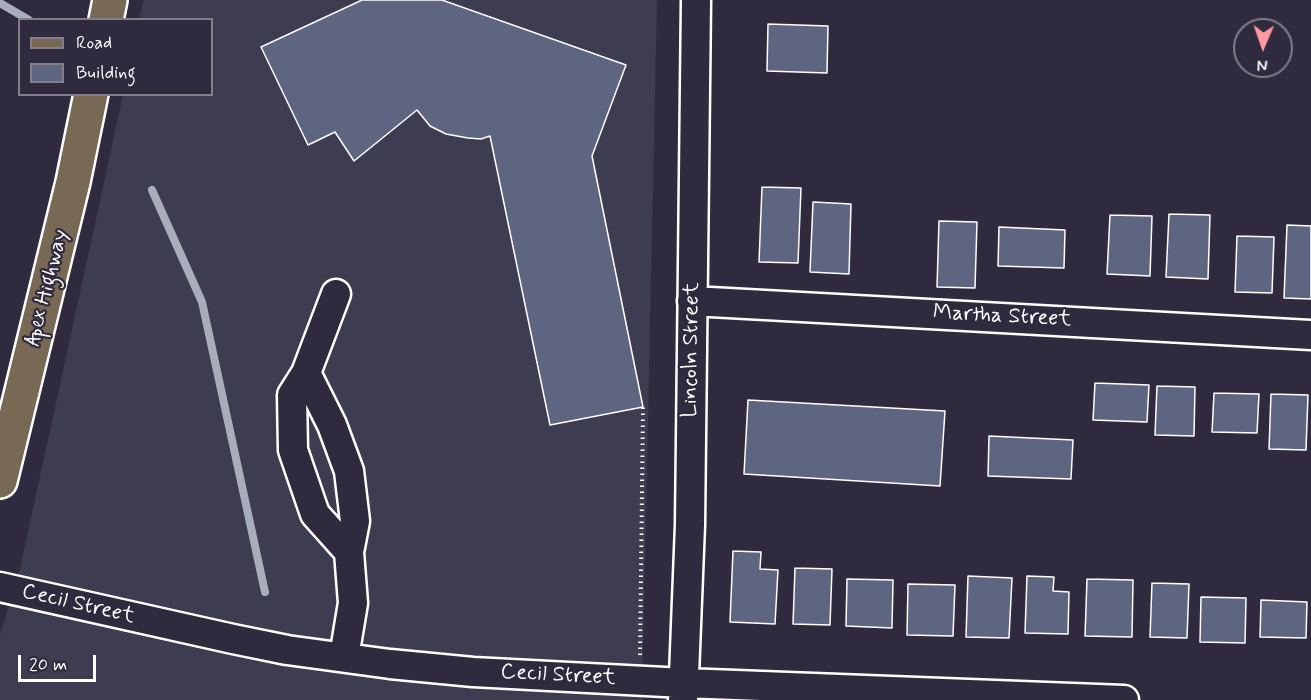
<!DOCTYPE html>
<style>
body{margin:0}
#map{position:relative;width:1311px;height:700px;overflow:hidden;background:#2f2a3d;font-family:Mynerve,sans-serif}
canvas{display:block}
.legend{position:absolute;left:18px;top:18px;width:195px;height:78px;box-sizing:border-box;background:#2f2a3d;border:2px solid #827f8b;margin:0;padding:8px 10px;list-style:none;font-size:18px;color:#fff}
.legend li{display:flex;align-items:center;gap:12px;height:30px}
.legend b{width:30px;border:2px solid #827f8b}
.north{position:absolute;left:1233px;top:18px;width:60px;height:60px;box-sizing:border-box;background:#2f2a3d;border:2px solid #827f8b;border-radius:50%;rotate:182deg;font-size:16px;font-weight:700;line-height:24px;text-align:center;color:#fff}
.north::after{content:'';display:block;margin:auto;width:21px;height:27px;background:#ff9aa2;clip-path:polygon(50% 0,100% 100%,50% 72%,0 100%)}
.scale{position:absolute;left:18px;top:655px;width:78px;height:27px;box-sizing:border-box;border:3px solid #fff;border-top:0;padding-left:8px;font-size:18px;line-height:21px;white-space:nowrap;color:#fff;-webkit-text-stroke:4px #2f2a3d;paint-order:stroke}
</style>
<div id="map">
<canvas width="1311" height="700"></canvas>
<ul class="legend">
<li><b style="height:8px;background:#786954"></b>Road</li>
<li><b style="height:16px;background:#5e6581"></b>Building</li>
</ul>
<div class="north">N</div>
<div class="scale">20 m</div>
</div>
<script>
const c = document.querySelector('canvas').getContext('2d');
c.lineJoin = 'round';
function fill(path, color) { c.fillStyle = color; c.fill(path, 'evenodd'); }
const poly = rows => new Path2D(rows.map(r => 'M' + r).join(''));
function stroke(path, color, width, dash) { c.strokeStyle = color; c.lineWidth = width; c.lineCap = dash ? 'butt' : 'round'; c.setLineDash(dash || []); c.stroke(path); }
function drawText(font, color, halo, rows, align = 'center') {
  c.font = font + ' Mynerve,sans-serif'; c.lineWidth = 4.5; c.setLineDash([]); c.textBaseline = 'middle'; c.strokeStyle = halo; c.fillStyle = color; for (const [text, x, y, turn = 0] of rows) {
    c.save(); c.translate(x, y); c.rotate((+turn || 0) * Math.PI / 180); c.textAlign = isNaN(turn) ? turn : align; if (halo) c.strokeText(text, 0, 0); c.fillText(text, 0, 0); c.restore();
  }
}
const built = poly([
 [144,0,657,0,642,700,0,700,0,634,17,582,123,95,212,94,212,20,139,19]
]);
const stream = poly([
 [0,3,29,20],
 [152,190,202,302,265,592]
]);
const building = poly([
 [362,0,442,0,626,65,592,156,643,407,550,425,490,136,481,139,468,138,446,134,430,126,417,110,354,161,335,132,308,145,261,47,362,0],
 [768,24,828,26,827,73,767,71,768,24],
 [762,187,801,188,798,263,759,262,762,187],
 [813,202,851,204,849,274,810,272,813,202],
 [1169,214,1210,215,1208,279,1166,277,1169,214],
 [1110,215,1152,216,1150,276,1107,274,1110,215],
 [939,221,977,222,975,288,937,287,939,221],
 [1287,225,1311,226,1311,299,1284,298,1287,225],
 [999,227,1065,230,1064,268,998,266,999,227],
 [1237,236,1274,237,1272,293,1235,292,1237,236],
 [1095,383,1149,385,1147,422,1093,420,1095,383],
 [1157,386,1195,387,1194,436,1155,435,1157,386],
 [1214,393,1259,394,1257,433,1212,432,1214,393],
 [1271,394,1308,395,1306,450,1269,449,1271,394],
 [748,400,945,411,940,486,744,474,748,400],
 [989,436,1073,440,1071,479,988,476,989,436],
 [733,551,761,552,760,569,778,570,775,624,730,622,733,551],
 [795,568,832,569,830,625,793,624,795,568],
 [968,576,1012,578,1009,638,966,637,968,576],
 [1027,576,1054,577,1053,591,1069,592,1068,634,1025,633,1027,576],
 [847,579,893,580,892,628,846,626,847,579],
 [1087,579,1133,580,1132,637,1085,636,1087,579],
 [1152,583,1189,584,1187,638,1150,637,1152,583],
 [908,584,955,585,953,636,907,635,908,584],
 [1201,597,1246,598,1245,643,1200,642,1201,597],
 [1261,600,1307,602,1306,638,1260,637,1261,600]
]);
const path = poly([
 [640,655,643,407]
]);
const minor = poly([
 [336,294,306,373,292,395,293,450,315,514,349,552],
 [692,301,1311,335],
 [306,373,332,425,349,471,355,521,349,552,353,603,344,657],
 [0,587,233,639,287,650,390,664,473,672,684,683,1124,700],
 [683,700,690,525,696,0]
]);
const major = poly([
 [106,20,110,0],
 [0,481,73,182,91,94]
]);
const streetNames = [
 ["Apex Highway",48,288,-76],
 ["Martha Street",1002,317,3],
 ["Lincoln Street",692,350,-89],
 ["Cecil Street",78,605,13],
 ["Cecil Street",558,676,3]
];
fill(built, '#3d3c51');
stroke(stream, '#a7adbb', 8);
fill(building, '#5e6581');
stroke(building, '#fff', 1.5);
stroke(minor, '#fff', 33);
stroke(major, '#fff', 38);
stroke(path, '#fff', 4, [1.5, 4.5]);
stroke(minor, '#2f2a3d', 28);
stroke(major, '#786954', 33);
drawText('22px', '#fff', '#2f2a3d', streetNames);
</script>
